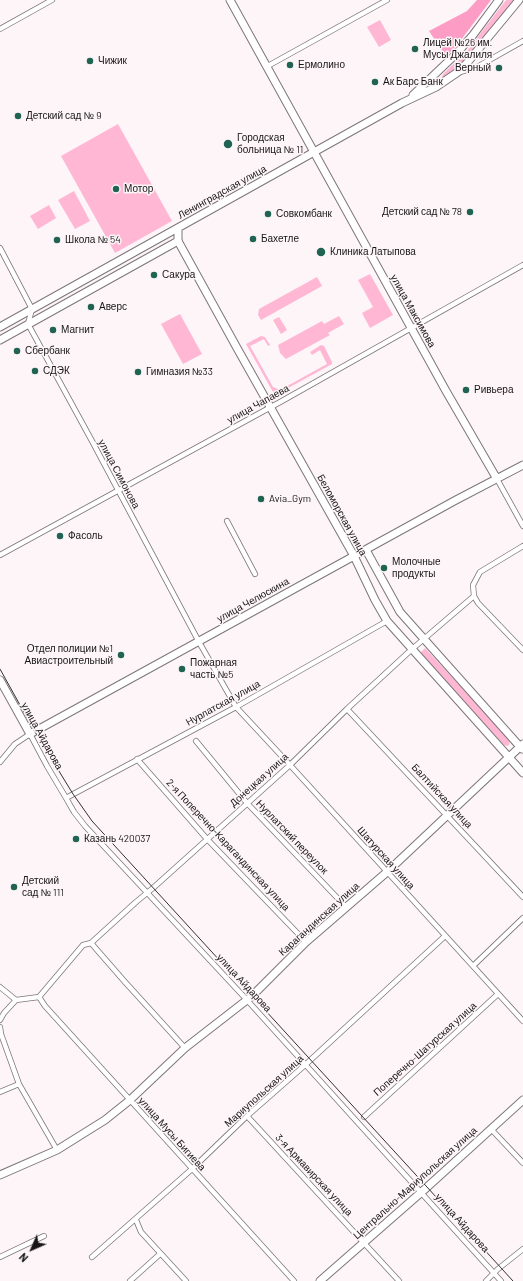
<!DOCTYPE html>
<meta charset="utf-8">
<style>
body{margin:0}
#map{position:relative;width:523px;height:1281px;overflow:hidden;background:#fdf5f8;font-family:Barlow,sans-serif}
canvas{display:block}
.north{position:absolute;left:12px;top:1229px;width:40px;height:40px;-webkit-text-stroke:3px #fdf5f8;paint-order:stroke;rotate:225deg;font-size:11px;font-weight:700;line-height:16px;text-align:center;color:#171516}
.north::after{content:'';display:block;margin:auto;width:14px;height:18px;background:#171516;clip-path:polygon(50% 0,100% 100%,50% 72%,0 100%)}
</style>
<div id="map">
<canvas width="523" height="1281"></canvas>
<div class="north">N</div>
</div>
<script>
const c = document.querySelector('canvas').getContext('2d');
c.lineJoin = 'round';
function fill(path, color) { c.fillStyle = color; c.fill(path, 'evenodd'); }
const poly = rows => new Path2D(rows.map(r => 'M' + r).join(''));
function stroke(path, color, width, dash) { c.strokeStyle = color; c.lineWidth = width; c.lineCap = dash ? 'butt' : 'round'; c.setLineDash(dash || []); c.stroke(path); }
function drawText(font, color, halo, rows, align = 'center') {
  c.font = font + ' Barlow,sans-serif'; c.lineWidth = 3; c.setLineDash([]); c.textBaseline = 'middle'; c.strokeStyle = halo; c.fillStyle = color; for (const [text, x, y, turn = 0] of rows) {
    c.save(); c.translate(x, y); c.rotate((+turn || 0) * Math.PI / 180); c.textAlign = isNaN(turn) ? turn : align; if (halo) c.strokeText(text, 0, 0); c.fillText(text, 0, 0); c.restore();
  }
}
const green = poly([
 [506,0,514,0,479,45,465,60,446,77,443,78,442,77,443,74,467,51],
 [380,20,391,40,379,47,367,27],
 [118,124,172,221,115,253,61,156],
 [74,191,90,221,75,229,58,200],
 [49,205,56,218,38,229,30,216],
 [370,274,393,315,370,328,362,313,373,307,358,280],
 [317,277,322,286,261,320,258,315,259,309],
 [180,314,202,354,183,364,161,324],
 [339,316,344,324,328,333,330,335,286,359,280,353,278,345,322,321,324,324],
 [279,317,287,330,281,334,273,320],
 [261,336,265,337,270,345,268,346,264,339,250,346,273,387,280,390,327,364,320,350,312,355,310,352,321,345,324,346,332,362,332,364,279,393,273,392,246,344],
 [425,648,510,740,509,745,507,746,504,745,420,653]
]);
const forest = poly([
 [477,0,491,0,461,40,446,57,429,31,467,11]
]);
const street = poly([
 [0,29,52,0],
 [266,67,387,0],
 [460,72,477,67,523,41],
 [0,248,32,309,28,324,92,441,199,642,236,707,290,765,523,1021],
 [497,479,523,526],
 [227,521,255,574],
 [0,555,282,401,523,265],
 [474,596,478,603,523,650],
 [347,709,523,897],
 [196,741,247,803,346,907],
 [137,759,207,839,306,942],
 [0,762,15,744,30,734,47,766,66,798,74,812,85,826,247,1000,501,1281],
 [66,798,236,707,387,621],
 [91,943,125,982,185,1048],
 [473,966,523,918],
 [0,987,16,1000],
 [39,997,45,1006,294,1281],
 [0,1020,4,1013,16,1000,39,997,83,945,91,943,136,902,153,888,290,765,347,709,411,650,474,596,473,585,480,572,523,546],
 [0,1027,1,1034,19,1084,57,1150],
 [0,1092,19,1084],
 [247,1116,399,1281],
 [364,1117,498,994],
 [491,1129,523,1163],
 [136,1220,141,1232,186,1281],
 [0,1257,44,1236],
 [92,1257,192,1169,247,1116,305,1065,445,936],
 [130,1281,160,1254],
 [486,1281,498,1269,523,1249]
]);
const secondary = poly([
 [230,0,446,391,497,479],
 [178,241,237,348,354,556,375,600,387,621,523,773],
 [366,550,400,612,522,749],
 [0,680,30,734,456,500,523,465],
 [0,1175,57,1150,105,1120,130,1100,185,1048,252,996,306,942,387,872,523,744],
 [320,1281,425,1189,523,1100]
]);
const primary = poly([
 [413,95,456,54,473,35,499,0],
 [0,327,402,103,436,87,458,72,467,63,519,0],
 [0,340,178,241,178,228]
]);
const tram = poly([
 [0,669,35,732,73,794,92,821,513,1281]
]);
const markers = [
 [415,49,4,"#216352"],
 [90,61,4,"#216352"],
 [290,65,4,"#216352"],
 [499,68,4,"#216352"],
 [375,82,4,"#216352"],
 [18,116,4,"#216352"],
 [228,144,5,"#216352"],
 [116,189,4,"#216352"],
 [470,212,4,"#216352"],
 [268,214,4,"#216352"],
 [253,239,4,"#216352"],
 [57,240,4,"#216352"],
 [321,252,5,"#216352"],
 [154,275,4,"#216352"],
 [91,307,4,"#216352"],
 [53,330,4,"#216352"],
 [17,351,4,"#216352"],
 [35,371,4,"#216352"],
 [138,372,4,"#216352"],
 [466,390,4,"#216352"],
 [261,499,4,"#216352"],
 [60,536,4,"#216352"],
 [384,568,4,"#216352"],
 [121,655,4,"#216352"],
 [182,669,4,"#216352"],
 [76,839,4,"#216352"],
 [14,887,4,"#216352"]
];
const poiNames = [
 ["Лицей №26 им.",423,43],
 ["Мусы Джалиля",423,55],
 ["Чижик",98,61],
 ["Ермолино",298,65],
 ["Верный",491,68,"right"],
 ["Ак Барс Банк",383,82],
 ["Детский сад № 9",26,116],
 ["Городская",237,138],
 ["больница № 11",237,150],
 ["Мотор",124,189],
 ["Детский сад № 78",462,212,"right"],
 ["Совкомбанк",276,214],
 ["Бахетле",261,239],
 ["Школа № 54",65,240],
 ["Клиника Латыпова",330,252],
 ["Сакура",162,275],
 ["Аверс",99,307],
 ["Магнит",61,330],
 ["Сбербанк",25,351],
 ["СДЭК",43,371],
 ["Гимназия №33",146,372],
 ["Ривьера",474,390],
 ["Avia_Gym",269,499],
 ["Фасоль",68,536],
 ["Молочные",392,562],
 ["продукты",392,574],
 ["Отдел полиции №1",113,649,"right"],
 ["Авиастроительный",113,661,"right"],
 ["Пожарная",190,663],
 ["часть №5",190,675],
 ["Казань 420037",84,839],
 ["Детский",22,881],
 ["сад № 111",22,893]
];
const streetNames = [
 ["Ленинградская улица",222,192,-29],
 ["улица Максимова",413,311,61],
 ["улица Чапаева",258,404,-29],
 ["улица Симонова",119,474,62],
 ["Беломорская улица",342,515,61],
 ["улица Челюскина",253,600,-29],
 ["Нурлатская улица",223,703,-29],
 ["улица Айдарова",42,736,61],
 ["Донецкая улица",259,780,-42],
 ["Балтийская улица",442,796,47],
 ["Нурлатский переулок",292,837,46],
 ["2-я Поперечно-Карагандинская улица",228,845,47],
 ["Шатурская улица",386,858,48],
 ["Карагандинская улица",319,919,-42],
 ["улица Айдарова",244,983,47],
 ["Поперечно-Шатурская улица",425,1049,-42],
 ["Мариупольская улица",264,1091,-42],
 ["улица Мусы Бигиева",172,1134,48],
 ["3-я Армавирская улица",314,1175,47],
 ["Центрально-Мариупольская улица",415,1183,-42],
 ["улица Айдарова",462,1223,48]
];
fill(green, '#ffb7d4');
fill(forest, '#fd9dc6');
stroke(street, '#7d7679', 6);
stroke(secondary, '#7d7679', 9);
stroke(primary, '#7d7679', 9);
stroke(street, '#fff', 4.5);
stroke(secondary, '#fff', 7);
stroke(primary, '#fff', 7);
stroke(tram, '#343233', 1);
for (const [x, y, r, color] of markers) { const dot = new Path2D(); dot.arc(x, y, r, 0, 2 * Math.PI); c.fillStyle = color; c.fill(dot); stroke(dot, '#fdf5f8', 1.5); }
drawText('10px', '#171516', '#fdf5f8', poiNames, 'left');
drawText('10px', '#171516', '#fdf5f8', streetNames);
</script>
